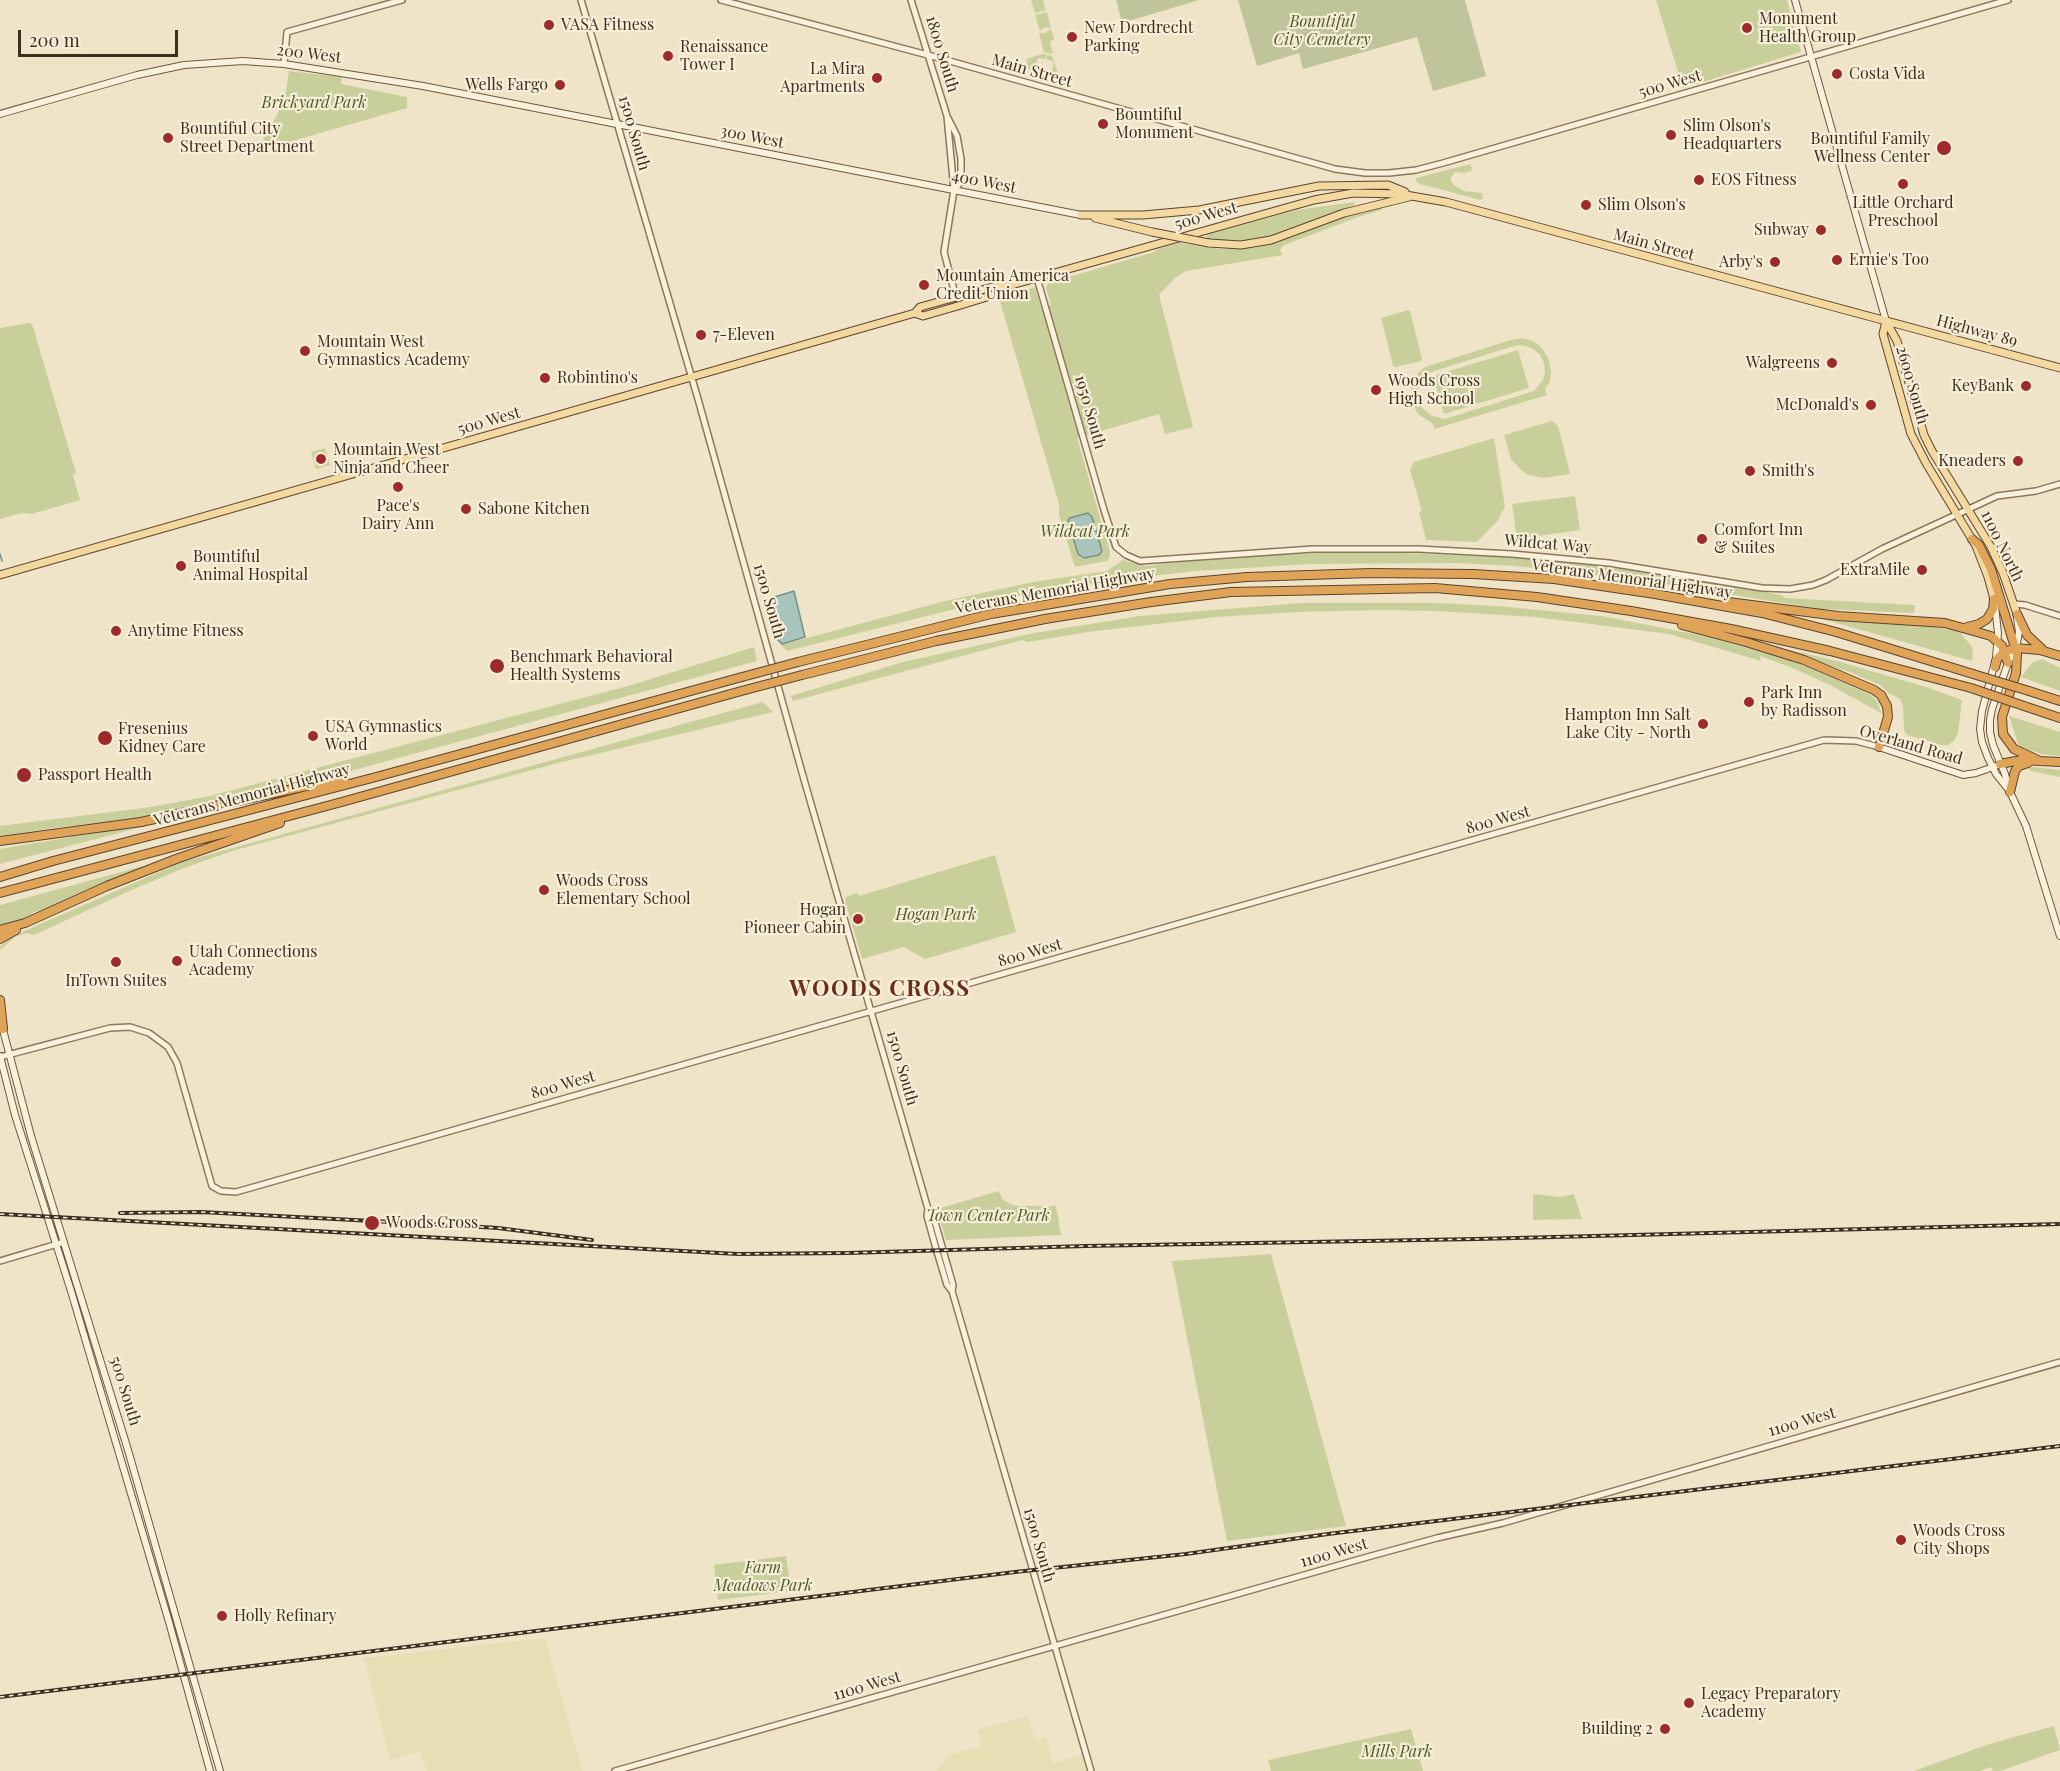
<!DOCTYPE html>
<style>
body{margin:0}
#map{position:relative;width:2060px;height:1771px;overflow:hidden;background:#f0e4c8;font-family:"Playfair Display",serif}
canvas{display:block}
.scale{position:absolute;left:18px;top:30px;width:160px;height:27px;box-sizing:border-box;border:3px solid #3d2e20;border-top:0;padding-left:8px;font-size:18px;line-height:21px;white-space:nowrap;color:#3d2e20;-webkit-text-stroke:4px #f7eed8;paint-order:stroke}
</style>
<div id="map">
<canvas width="2060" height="1771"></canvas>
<div class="scale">200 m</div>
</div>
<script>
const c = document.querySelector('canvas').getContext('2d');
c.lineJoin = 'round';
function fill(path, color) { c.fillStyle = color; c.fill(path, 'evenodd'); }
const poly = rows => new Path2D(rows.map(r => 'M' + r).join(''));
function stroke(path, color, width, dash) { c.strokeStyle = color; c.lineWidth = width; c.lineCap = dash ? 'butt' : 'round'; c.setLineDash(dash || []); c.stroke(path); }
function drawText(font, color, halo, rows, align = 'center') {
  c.font = font + ' "Playfair Display",serif'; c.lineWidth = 4.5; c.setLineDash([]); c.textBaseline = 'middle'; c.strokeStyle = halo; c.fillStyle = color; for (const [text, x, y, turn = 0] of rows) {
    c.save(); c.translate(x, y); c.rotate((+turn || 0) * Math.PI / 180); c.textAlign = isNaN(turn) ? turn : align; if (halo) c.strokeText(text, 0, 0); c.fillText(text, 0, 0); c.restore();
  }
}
const farmland = poly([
 [545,1638,582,1771,427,1771,420,1751,390,1760,364,1658],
 [1028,1716,1035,1740,1046,1737,1053,1763,1082,1755,1086,1771,936,1771,950,1755,982,1746,977,1730]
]);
const green = poly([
 [1031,0,1043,0,1046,10,1035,13],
 [1656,0,1787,0,1801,52,1683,88],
 [1047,12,1051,28,1045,27,1040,31,1035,15],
 [1051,29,1054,39,1050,42,1053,54,1044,52,1039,33,1046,33],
 [1043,54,1046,54,1045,59,1038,58,1035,69,1051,73,1054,62,1046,59,1047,55,1052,56,1059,76,1055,81,1030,73,1026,59],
 [289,71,342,77,341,84,407,97,407,108,261,150,264,138,278,113,285,98],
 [1470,164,1472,168,1471,171,1465,173,1455,172,1451,177,1451,181,1454,185,1464,191,1482,193,1483,198,1481,200,1420,184,1416,181,1416,178],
 [1354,202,1355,205,1268,238,1239,243,1210,240,1207,239,1206,235,1297,210],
 [1381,208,1382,210,1358,217,1282,246,1280,251,1283,255,1186,271,1175,278,1159,295,1193,427,1165,434,1159,414,1077,438,1110,552,1110,557,1107,561,1075,567,1059,515,1059,504,999,298,1035,287,1041,307,1051,305,1046,288,1048,283,1154,252,1158,249,1179,243,1220,249,1252,248,1271,244,1350,215],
 [1408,310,1410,311,1422,359,1421,361,1396,367,1393,366,1381,318],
 [30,323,33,327,76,473,73,475,80,500,32,514,22,513,0,519,0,328],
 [1521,338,1530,340,1539,345,1548,357,1551,371,1550,381,1545,389,1547,395,1434,429,1433,424,1417,413,1412,401,1411,386,1418,373,1425,367,1511,340],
 [1517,345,1526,346,1533,349,1540,355,1544,363,1545,372,1543,380,1534,391,1445,419,1432,416,1422,408,1418,400,1418,391,1420,383,1428,373],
 [1518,350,1529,388,1444,414,1433,376],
 [1552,421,1558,426,1570,474,1544,478,1528,475,1521,470,1511,459,1504,435],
 [1494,438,1505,507,1498,520,1477,542,1426,540,1419,512,1422,511,1410,470,1414,462],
 [325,448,330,465,316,469,311,452],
 [1575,496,1580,530,1517,539,1512,504],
 [1366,552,1495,556,1563,561,1667,575,1781,595,1785,598,1915,605,1914,613,1821,609,1646,581,1515,566,1458,563,1311,564,1195,571,1094,583,1042,591,951,610,787,651,781,645,945,601,1033,582,1107,571,1123,560,1146,566,1169,563,1271,554],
 [1301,603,1437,603,1498,606,1601,616,1699,635,1777,656,1808,667,1871,695,1878,702,1881,713,1832,686,1790,667,1760,656,1761,661,1669,634,1536,617,1436,611,1383,610,1297,612,1216,617,1088,632,1028,642,1022,640,793,701,791,696,903,662,1034,633,1140,616],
 [1822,619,1906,624,1958,630,1973,648,1972,661],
 [1769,645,1837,661,1926,687,1962,700,1958,733,1954,741,1948,745,1941,745,1907,735,1904,730,1903,707,1900,699,1887,692,1880,685,1847,671,1769,646],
 [754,647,757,661,317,780,132,819,54,828,0,836,0,826,151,807,210,796,628,686],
 [2042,659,2060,668,2060,691,2021,677,2032,663],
 [763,702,773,712,558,763,232,851,184,868,136,888,34,935,27,933,15,937,0,950,1,945,13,936,182,862],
 [2009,716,2060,732,2060,756,2042,754,2019,747],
 [2034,767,2060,770,2060,777,2030,771,2029,768],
 [142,825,142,827,0,864,0,849],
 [995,855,1016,932,925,959,904,947,862,959,845,901,846,897,857,893,859,896],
 [143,866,144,867,52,907,34,912,15,925,0,928,0,905],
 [999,1191,1003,1200,1015,1206,1056,1206,1061,1235,946,1240,937,1209],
 [1533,1194,1560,1197,1574,1194,1582,1219,1533,1220],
 [1271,1254,1346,1526,1227,1541,1172,1261],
 [786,1556,791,1591,718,1600,714,1565],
 [2054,1726,2060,1750,2000,1771,1993,1771,1991,1767,1980,1771,1914,1771,1989,1744],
 [1411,1729,1423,1771,1271,1771,1268,1760]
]);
const cemetery = poly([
 [1116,0,1199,0,1122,23],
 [1238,0,1465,0,1486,76,1433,91,1417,37,1303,69,1299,53,1257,66]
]);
const water = poly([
 [1088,513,1092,517,1102,551,1099,555,1084,558,1078,554,1068,520,1070,518,1088,513],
 [794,591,805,637,782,644,776,638,765,600,794,591]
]);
const stream = poly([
 [0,554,2,561]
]);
const tertiary = poly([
 [581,0,698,399,803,776,928,1209,927,1216,935,1245,947,1285,952,1291,1091,1771],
 [721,0,939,58,1335,169,1365,173,1389,173,1416,170,1443,163,2008,0],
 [911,0,947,116,957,136,961,159,961,176,960,183,954,190],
 [284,64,287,32,402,0],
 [947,116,954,190,944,252,956,298],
 [1037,278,1104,510,1116,547,1126,555,1140,561,1313,549,1418,549,1512,554,1609,563,1762,588,1790,589,1813,585,1826,580,1882,549,1997,496,2036,491,2060,484],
 [2014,604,2025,605,2060,616],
 [0,1057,110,1028,130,1027,149,1033,168,1047,177,1063,212,1186,221,1191,236,1192,1824,740,1856,741,1879,747],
 [928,1209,933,1215,953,1285,952,1291],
 [0,1261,64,1242],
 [615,1771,1371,1556,1437,1538,1503,1523,2060,1362]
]);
const secondary = poly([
 [1795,0,1886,321],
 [0,114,137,75,184,65,243,61,284,64,423,86,1081,215],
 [1995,605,1998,633,1996,658,1982,711,1980,729,1982,742,1988,758,1996,774,2008,789],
 [2017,618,2019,632,2017,643,2008,663,1992,709,1990,720,1990,732,1993,745,2005,774,2010,792,2026,826,2060,936],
 [1879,747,1963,775,1976,773,1996,766],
 [2,1026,31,1136,128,1450,220,1771],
 [0,1056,15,1115,71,1291,169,1622,210,1771]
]);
const primary = poly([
 [1081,215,1143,215,1199,210,1319,186,1388,185,1405,192],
 [1095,218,1152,232],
 [1209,243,1241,245,1271,240,1344,213,1409,197],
 [915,313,923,316,961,305,1003,292,1008,286],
 [1886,321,1897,341,1924,435,1932,451,1991,547,2003,573,2017,614],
 [1886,321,1883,334,1911,434,1926,463,1976,546,1988,577,1994,599],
 [0,575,915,313,920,307,1000,285,1008,286,1314,200,1353,193,1400,194,1446,202,2060,368]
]);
const motorway = poly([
 [1972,539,1979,545,1991,569,2017,654,2016,673,2002,717,2003,734,2014,749,2040,761],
 [1728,602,1838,616,1945,623,1991,636,2002,646,2008,663],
 [2017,614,2027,635,2042,649],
 [1682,625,1746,642,1804,660,1874,690,1881,695,1887,706,1888,717,1879,747],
 [1967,627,1979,624,1987,619,1993,609,1994,599],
 [798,662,991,614,1170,584,1247,577,1371,573,1473,574,1554,579,1655,594,1762,613,1836,632,1973,674],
 [1995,667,1997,659,2003,653,2015,648,2040,650,2060,656],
 [802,675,936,641,1045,619,1151,602,1231,592,1435,588,1537,597,1631,611,1731,629,1830,651,1971,688],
 [2029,691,2060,701],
 [2024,706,2060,718],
 [2000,764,2021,760,2060,762],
 [2010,792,2015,771,2019,766,2028,763],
 [0,841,141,822,307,786,344,781],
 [0,877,53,861,376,777,742,677],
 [0,893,338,803,745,690],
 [0,930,25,923,107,886,176,859,280,823],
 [0,939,16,930],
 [0,1000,3,1029]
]);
const rail = poly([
 [120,1213,201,1212,449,1225,498,1228,592,1240],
 [0,1214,738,1254,848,1253,1086,1246,1477,1239,2060,1224],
 [0,1697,1015,1572,1186,1554,1328,1534,2060,1446]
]);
const primaryBridge = poly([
 [1152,232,1209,243]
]);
const motorwayBridge = poly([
 [1973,674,2029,691],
 [742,677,798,662],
 [1971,688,2024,706],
 [745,690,802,675]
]);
const markers = [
 [549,25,6,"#9e2a2b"],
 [1747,28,6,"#9e2a2b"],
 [1072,37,6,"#9e2a2b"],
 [668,56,6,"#9e2a2b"],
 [1837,74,6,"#9e2a2b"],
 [877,78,6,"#9e2a2b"],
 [560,85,6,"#9e2a2b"],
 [1103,124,6,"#9e2a2b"],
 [1671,135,6,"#9e2a2b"],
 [168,138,6,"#9e2a2b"],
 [1944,148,8,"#9e2a2b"],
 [1699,180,6,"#9e2a2b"],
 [1903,184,6,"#9e2a2b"],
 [1586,205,6,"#9e2a2b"],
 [1821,230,6,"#9e2a2b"],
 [1837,260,6,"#9e2a2b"],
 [1775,262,6,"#9e2a2b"],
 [924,285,6,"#9e2a2b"],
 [701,335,6,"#9e2a2b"],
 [305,351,6,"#9e2a2b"],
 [1832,363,6,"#9e2a2b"],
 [545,378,6,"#9e2a2b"],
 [2026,386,6,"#9e2a2b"],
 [1376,390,6,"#9e2a2b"],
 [1871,405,6,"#9e2a2b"],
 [321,459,6,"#9e2a2b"],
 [2018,461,6,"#9e2a2b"],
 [1750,471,6,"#9e2a2b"],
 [398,487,6,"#9e2a2b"],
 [466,509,6,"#9e2a2b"],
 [1702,539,6,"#9e2a2b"],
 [181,566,6,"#9e2a2b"],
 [1922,570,6,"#9e2a2b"],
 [116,631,6,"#9e2a2b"],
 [497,666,8,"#9e2a2b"],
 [1749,702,6,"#9e2a2b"],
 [1703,724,6,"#9e2a2b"],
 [313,736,6,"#9e2a2b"],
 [105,738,8,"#9e2a2b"],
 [24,775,8,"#9e2a2b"],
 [544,890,6,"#9e2a2b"],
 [858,919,6,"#9e2a2b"],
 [177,961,6,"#9e2a2b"],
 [116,962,6,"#9e2a2b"],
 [372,1223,8,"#9e2a2b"],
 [1901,1540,6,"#9e2a2b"],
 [222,1616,6,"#9e2a2b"],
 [1689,1703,6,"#9e2a2b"],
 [1665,1729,6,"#9e2a2b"]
];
const poiNames = [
 ["Monument",1759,19],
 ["Health Group",1759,37],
 ["VASA Fitness",561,25],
 ["New Dordrecht",1084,28],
 ["Parking",1084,46],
 ["Renaissance",680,47],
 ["Tower I",680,65],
 ["La Mira",865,69,"right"],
 ["Apartments",865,87,"right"],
 ["Costa Vida",1849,74],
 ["Wells Fargo",548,85,"right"],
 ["Bountiful",1115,115],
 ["Monument",1115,133],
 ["Slim Olson's",1683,126],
 ["Headquarters",1683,144],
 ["Bountiful City",180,129],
 ["Street Department",180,147],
 ["Bountiful Family",1930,139,"right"],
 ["Wellness Center",1930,157,"right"],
 ["EOS Fitness",1711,180],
 ["Little Orchard",1903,203,"center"],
 ["Preschool",1903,221,"center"],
 ["Slim Olson's",1598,205],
 ["Subway",1809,230,"right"],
 ["Ernie's Too",1849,260],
 ["Arby's",1763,262,"right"],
 ["Mountain America",936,276],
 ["Credit Union",936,294],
 ["7-Eleven",713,335],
 ["Mountain West",317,342],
 ["Gymnastics Academy",317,360],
 ["Walgreens",1820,363,"right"],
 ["Robintino's",557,378],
 ["Woods Cross",1388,381],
 ["High School",1388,399],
 ["KeyBank",2014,386,"right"],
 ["McDonald's",1859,405,"right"],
 ["Mountain West",333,450],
 ["Ninja and Cheer",333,468],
 ["Kneaders",2006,461,"right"],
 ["Smith's",1762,471],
 ["Pace's",398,506,"center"],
 ["Dairy Ann",398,524,"center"],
 ["Sabone Kitchen",478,509],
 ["Comfort Inn",1714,530],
 ["& Suites",1714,548],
 ["Bountiful",193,557],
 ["Animal Hospital",193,575],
 ["ExtraMile",1910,570,"right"],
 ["Anytime Fitness",128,631],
 ["Benchmark Behavioral",510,657],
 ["Health Systems",510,675],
 ["Park Inn",1761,693],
 ["by Radisson",1761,711],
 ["Hampton Inn Salt",1691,715,"right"],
 ["Lake City - North",1691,733,"right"],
 ["USA Gymnastics",325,727],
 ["World",325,745],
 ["Fresenius",118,729],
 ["Kidney Care",118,747],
 ["Passport Health",38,775],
 ["Woods Cross",556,881],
 ["Elementary School",556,899],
 ["Hogan",846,910,"right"],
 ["Pioneer Cabin",846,928,"right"],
 ["Utah Connections",189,952],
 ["Academy",189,970],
 ["InTown Suites",116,981,"center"],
 ["Woods Cross",386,1223],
 ["Woods Cross",1913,1531],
 ["City Shops",1913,1549],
 ["Holly Refinary",234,1616],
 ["Legacy Preparatory",1701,1694],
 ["Academy",1701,1712],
 ["Building 2",1653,1729,"right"]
];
const parkNames = [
 ["Bountiful",1322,22],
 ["City Cemetery",1322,40],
 ["Brickyard Park",314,103],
 ["Wildcat Park",1085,532],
 ["Hogan Park",936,915],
 ["Town Center Park",988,1216],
 ["Farm",763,1568],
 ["Meadows Park",763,1586],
 ["Mills Park",1397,1752]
];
const streetNames = [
 ["200 West",309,54,7],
 ["1800 South",942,54,73],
 ["Main Street",1032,71,16],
 ["500 West",1670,84,-16],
 ["1500 South",634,133,74],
 ["300 West",752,137,11],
 ["400 West",984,182,11],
 ["500 West",1206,216,-16],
 ["Main Street",1654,245,15],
 ["Highway 89",1977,331,15],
 ["2600 South",1912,385,74],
 ["1950 South",1090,412,74],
 ["500 West",489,421,-16],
 ["Wildcat Way",1548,544,5],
 ["1100 North",2002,546,64],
 ["Veterans Memorial Highway",1632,579,8],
 ["Veterans Memorial Highway",1055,591,-10],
 ["1500 South",769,601,74],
 ["Overland Road",1911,745,16],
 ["Veterans Memorial Highway",252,795,-15],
 ["800 West",1498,820,-16],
 ["800 West",1030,953,-16],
 ["1500 South",902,1068,74],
 ["800 West",563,1085,-16],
 ["500 South",125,1391,73],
 ["1100 West",1802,1422,-16],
 ["1500 South",1039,1545,74],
 ["1100 West",1334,1553,-16],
 ["1100 West",867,1686,-16]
];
const districtNames = [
 ["WOODS CROSS",880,989]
];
fill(farmland, '#e6deb5');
fill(green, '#c9cf9b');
fill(cemetery, '#bfc49a');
fill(water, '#a9c4bc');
stroke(water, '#6f938a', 1.5);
stroke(stream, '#6f938a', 1.5);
stroke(tertiary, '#8d765c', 8);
stroke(secondary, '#6f573f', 8);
stroke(primary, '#5b4430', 9);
stroke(motorway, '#5b4430', 10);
stroke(tertiary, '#faf1dc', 5);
stroke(secondary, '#faf1dc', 6);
stroke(primary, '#f3d9a0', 7);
stroke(motorway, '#e0a458', 8);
stroke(rail, '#3d2e20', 4);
stroke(rail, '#f7eed8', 1.5, [4.5]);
stroke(primaryBridge, '#5b4430', 9, []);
stroke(motorwayBridge, '#5b4430', 10, []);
stroke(primaryBridge, '#f3d9a0', 7);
stroke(motorwayBridge, '#e0a458', 8);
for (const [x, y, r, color] of markers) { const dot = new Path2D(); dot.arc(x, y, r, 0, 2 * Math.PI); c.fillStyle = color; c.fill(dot); stroke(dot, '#f7eed8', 2); }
drawText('16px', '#3d2e20', '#f7eed8', poiNames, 'left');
drawText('italic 16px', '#4d5a26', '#f7eed8', parkNames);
drawText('16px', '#3d2e20', '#f7eed8', streetNames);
c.letterSpacing = '1.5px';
drawText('bold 22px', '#6b2e1e', '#f7eed8', districtNames);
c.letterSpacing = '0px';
</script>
